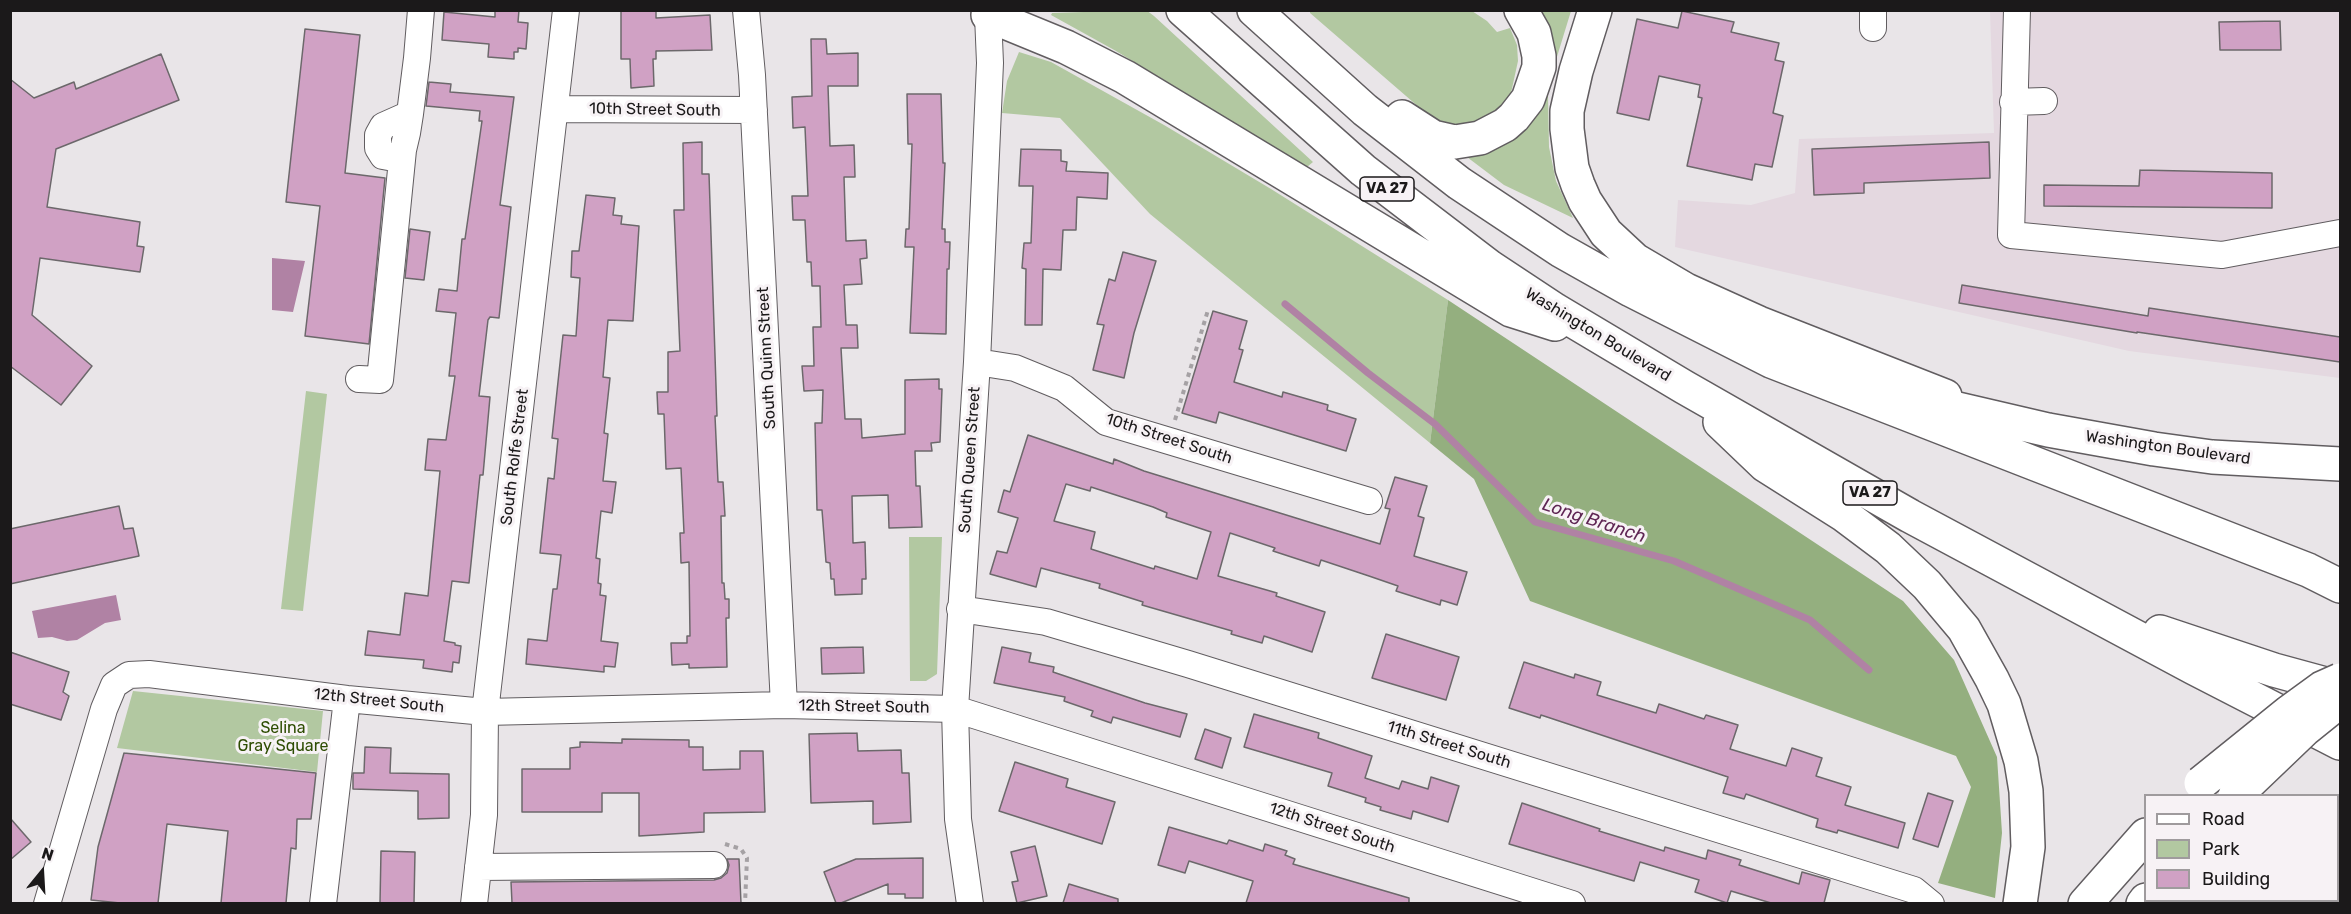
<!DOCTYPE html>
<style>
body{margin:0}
#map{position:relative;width:2351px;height:914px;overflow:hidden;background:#e9e5e8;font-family:Rubik,sans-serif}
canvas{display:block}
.frame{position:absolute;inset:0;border:12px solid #1b191a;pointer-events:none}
.legend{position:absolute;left:2144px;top:794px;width:195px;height:108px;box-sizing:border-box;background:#f7f2f5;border:2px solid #9f9b9d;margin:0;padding:8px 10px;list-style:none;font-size:18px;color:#1b191a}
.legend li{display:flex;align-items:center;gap:12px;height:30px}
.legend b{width:30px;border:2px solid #9f9b9d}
.north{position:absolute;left:12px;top:842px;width:60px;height:60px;-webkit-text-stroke:4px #f7f2f5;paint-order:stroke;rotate:18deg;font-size:16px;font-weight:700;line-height:24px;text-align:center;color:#1b191a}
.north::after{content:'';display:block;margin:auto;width:21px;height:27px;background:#1b191a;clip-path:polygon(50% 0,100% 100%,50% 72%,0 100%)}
</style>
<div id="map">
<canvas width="2351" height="914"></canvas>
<div class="frame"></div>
<ul class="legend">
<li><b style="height:8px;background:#fff"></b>Road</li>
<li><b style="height:16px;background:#b2c8a1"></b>Park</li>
<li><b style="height:16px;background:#d0a1c4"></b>Building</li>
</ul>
<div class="north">N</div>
</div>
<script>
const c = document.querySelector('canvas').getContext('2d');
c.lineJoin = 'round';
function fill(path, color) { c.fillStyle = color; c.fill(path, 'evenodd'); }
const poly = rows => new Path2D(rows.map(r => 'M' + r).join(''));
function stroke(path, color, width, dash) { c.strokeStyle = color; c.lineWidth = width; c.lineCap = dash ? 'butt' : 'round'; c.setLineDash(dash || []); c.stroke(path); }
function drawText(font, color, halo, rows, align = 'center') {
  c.font = font + ' Rubik,sans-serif'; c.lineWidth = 6; c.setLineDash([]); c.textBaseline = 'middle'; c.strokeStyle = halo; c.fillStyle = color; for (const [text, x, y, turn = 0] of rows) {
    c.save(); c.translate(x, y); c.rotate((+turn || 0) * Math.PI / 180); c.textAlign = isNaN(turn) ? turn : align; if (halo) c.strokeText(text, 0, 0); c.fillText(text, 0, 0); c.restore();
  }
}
const built = poly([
 [1990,11,2340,11,2340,378,2129,351,1675,247,1678,200,1751,205,1795,193,1799,139,1994,133]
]);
const green = poly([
 [1146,10,1154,16,1313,162,1307,167,1116,51,1051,15,1052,13],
 [1310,10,1472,11,1487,21,1497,32,1510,28,1517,45,1518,61,1511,93,1503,105,1490,115,1473,122,1455,125,1441,123,1428,115,1310,13],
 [1540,11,1571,11,1552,73],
 [1019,52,1051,62,1164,125,1271,189,1448,300,1430,443,1150,214,1060,118,1002,113,1007,81],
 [1548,95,1549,147,1556,181,1573,218,1504,185,1459,151,1526,125],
 [306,391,327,394,303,611,281,609],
 [909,537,942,537,937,674,926,681,910,681],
 [133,691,323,711,317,772,117,748]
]);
const forest = poly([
 [1448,300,1903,601,1954,660,1997,757,2002,833,1995,898,1938,883,1971,787,1956,756,1530,601,1474,479,1430,443]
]);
const water = poly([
 [272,258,305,261,293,312,272,310],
 [116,595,121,620,105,623,77,640,67,641,52,637,38,638,32,611]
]);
const stream = poly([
 [1285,304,1368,373,1435,424,1535,522,1674,561,1755,596,1810,620,1869,670]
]);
const building = poly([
 [495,10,519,10,518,22,528,23,526,49,518,48,518,52,514,52,514,59,488,57,489,44,442,40,444,12,495,17,495,10],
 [621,10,656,10,656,18,710,15,712,50,656,51,656,59,653,59,654,86,631,88,630,59,621,59,621,10],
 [1682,11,1734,22,1731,32,1779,43,1775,60,1784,62,1773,113,1783,116,1772,167,1755,164,1752,180,1687,166,1702,98,1698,97,1700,85,1659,76,1649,120,1617,113,1637,19,1678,28,1682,11],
 [2280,21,2281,50,2220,50,2219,22,2280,21],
 [305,29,360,35,345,173,385,178,369,344,305,336,320,206,286,202,305,29],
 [811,39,826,39,827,54,858,53,858,86,828,86,830,146,854,145,855,177,844,177,846,241,866,240,867,258,860,259,862,284,844,285,846,325,857,325,858,348,841,348,845,419,861,419,862,438,905,434,905,380,939,379,939,389,942,389,940,442,931,443,932,451,915,451,916,486,920,486,922,527,889,528,888,495,852,496,853,543,865,542,866,579,862,579,862,594,835,595,834,579,831,579,830,563,826,562,822,510,817,510,815,423,822,423,823,390,804,391,802,366,814,366,813,327,821,327,820,286,812,286,811,262,807,262,805,220,793,220,792,196,808,196,805,127,793,128,792,97,812,96,811,39],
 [161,54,179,100,56,149,47,207,140,222,137,246,144,247,140,272,40,258,32,315,92,366,61,405,10,366,10,79,34,98,74,82,76,89,161,54],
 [429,82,451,84,450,92,514,97,500,205,511,207,499,318,490,317,488,320,479,396,490,397,483,475,480,475,469,583,452,581,444,641,455,643,455,645,461,646,459,663,453,662,452,672,423,668,424,660,365,655,368,631,400,635,405,593,428,596,440,471,425,470,428,439,446,440,455,376,449,376,456,313,436,311,439,289,457,291,462,239,465,239,482,121,479,121,480,111,426,106,429,82],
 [907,94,941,94,943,163,945,163,942,229,945,229,945,242,950,242,949,269,947,269,946,334,910,333,914,247,905,247,906,229,909,229,912,144,908,144,907,94],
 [702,142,702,174,709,174,717,416,715,416,718,482,723,482,725,516,721,516,722,583,724,583,725,599,729,599,729,618,726,618,727,667,689,668,689,664,672,665,671,643,687,643,687,636,690,636,689,562,681,563,680,533,684,533,681,468,666,469,664,414,658,414,657,392,668,392,668,352,680,351,674,210,684,210,683,143,702,142],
 [1989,142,1990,178,1864,183,1864,193,1814,195,1812,149,1989,142],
 [1021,149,1061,150,1061,161,1067,162,1066,171,1108,173,1107,199,1077,197,1076,230,1063,230,1061,270,1043,269,1042,325,1025,325,1026,269,1022,268,1024,243,1031,243,1033,186,1019,186,1021,149],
 [2140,170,2272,173,2272,208,2044,206,2044,185,2139,186,2140,170],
 [586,195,615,198,613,215,622,216,621,224,639,226,633,321,608,320,603,377,610,378,604,433,608,434,603,481,616,482,612,513,601,511,596,558,600,559,598,583,601,584,600,595,606,596,601,641,618,643,615,667,604,666,604,672,526,664,528,639,547,641,553,589,557,589,561,555,540,553,548,478,554,479,558,439,552,438,563,335,576,336,580,278,571,277,572,251,579,251,586,195],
 [410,229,430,232,424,280,405,278,410,229],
 [1123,252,1156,261,1134,333,1124,378,1093,370,1104,325,1097,324,1109,279,1115,281,1123,252],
 [1962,285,2148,316,2149,308,2340,337,2340,362,2137,332,2137,333,1959,303,1962,285],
 [1213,311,1247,321,1239,349,1243,350,1234,382,1282,397,1283,392,1328,405,1327,410,1356,419,1346,451,1219,412,1216,423,1182,413,1213,311],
 [1028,435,1113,464,1114,459,1144,471,1380,544,1390,509,1385,508,1395,477,1427,486,1418,516,1424,518,1414,556,1467,572,1457,605,1441,600,1440,605,1396,591,1398,586,1369,576,1321,560,1319,566,1273,551,1275,548,1230,533,1218,576,1277,593,1276,596,1325,612,1312,652,1264,636,1262,643,1231,634,1232,631,1142,605,1143,602,1099,588,1100,584,1041,568,1036,587,990,574,997,551,1007,553,1018,518,998,512,1004,490,1010,492,1028,435],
 [1066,484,1090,491,1091,487,1153,507,1167,513,1166,517,1211,532,1197,579,1155,566,1154,569,1091,549,1095,532,1054,521,1066,484],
 [119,506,124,529,133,528,139,556,10,584,10,529,119,506],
 [1386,634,1459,657,1446,700,1372,678,1386,634],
 [863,647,864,673,822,674,821,648,863,647],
 [1002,647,1031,653,1029,662,1054,667,1053,672,1145,703,1187,714,1180,737,1113,717,1111,723,1091,716,1093,711,1064,701,1065,697,994,683,1002,647],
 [10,652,69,672,63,692,69,696,61,720,10,704,10,652],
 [1524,662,1574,678,1575,674,1601,682,1597,695,1656,713,1659,704,1704,719,1706,715,1738,725,1730,749,1786,766,1792,748,1822,758,1816,776,1851,787,1845,805,1905,823,1898,848,1838,830,1837,833,1816,827,1818,819,1746,794,1744,799,1723,793,1728,777,1541,715,1540,718,1509,708,1524,662],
 [1254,714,1319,733,1318,738,1372,756,1365,778,1399,789,1402,781,1428,789,1431,777,1459,786,1448,822,1413,811,1411,819,1380,810,1381,807,1365,802,1366,798,1328,786,1332,773,1244,747,1254,714],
 [1205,729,1231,738,1222,768,1195,759,1205,729],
 [857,733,858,751,901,750,902,773,909,773,911,822,873,824,873,801,811,803,809,734,857,733],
 [622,739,689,740,689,747,703,747,703,770,740,769,740,751,763,751,765,812,704,813,704,832,639,836,639,793,602,793,602,812,522,812,522,769,570,769,570,748,580,747,580,742,622,743,622,739],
 [365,747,391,748,390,773,449,774,449,818,418,819,418,791,353,789,353,773,364,773,365,747],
 [124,753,316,773,311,819,297,819,296,849,291,848,286,903,221,903,228,831,167,824,158,903,120,903,91,900,98,847,124,753],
 [1015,762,1068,779,1066,787,1115,802,1102,844,999,811,1015,762],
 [1928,793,1953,801,1938,847,1913,839,1928,793],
 [1522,803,1600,829,1599,831,1664,851,1665,847,1706,859,1708,850,1741,860,1739,865,1799,884,1802,872,1830,880,1824,903,1771,903,1731,891,1727,903,1695,892,1699,880,1640,862,1634,881,1509,844,1522,803],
 [10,818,31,842,10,860,10,818],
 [1169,827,1227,844,1229,840,1263,851,1265,844,1287,851,1285,855,1295,859,1293,864,1409,898,1409,903,1246,903,1253,881,1189,861,1185,873,1158,865,1169,827],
 [1035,846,1047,896,1017,903,1012,882,1018,881,1011,852,1035,846],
 [381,851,415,852,414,903,380,903,381,851],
 [923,858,923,898,905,898,905,894,888,894,888,884,841,903,836,903,824,872,856,859,923,858],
 [727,859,739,859,741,903,512,903,511,882,714,880,721,878,727,873,729,865,727,859],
 [1069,884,1118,899,1118,903,1063,903,1069,884]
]);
const path = poly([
 [1175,420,1208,310],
 [725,844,741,849,747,858,745,904]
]);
const minor = poly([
 [746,10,752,75,784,705],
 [1873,10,1873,28],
 [2017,10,2011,235,2222,255,2340,233],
 [2013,102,2044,101],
 [556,109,754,110],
 [410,114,383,126,378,135,378,148,383,156,394,158,403,150,407,133,410,114,417,58,421,10],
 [977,362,1015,368,1064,388,1106,422,1369,501],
 [359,379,380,380,403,150],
 [960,609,1046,622,1188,664,1914,890,1931,904],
 [478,867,714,865],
 [47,904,104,709,114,685,129,675,149,674,347,699,485,712,784,705,955,709,1572,904],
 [323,904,347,699],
 [474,904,484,815,485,712,566,10],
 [970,904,958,819,955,709,977,362,990,63,988,15]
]);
const highway = poly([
 [1183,10,1363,170,1490,267,1555,310,1684,387,1910,516,2194,668,2340,743],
 [1254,10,1365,110,1459,183,1560,250,1631,290,1771,361,2308,570,2340,586],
 [1595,10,1576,71,1567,111,1567,129,1572,168,1578,185,1585,201,1606,233,1635,260,1686,290,1759,323,1945,396],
 [988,15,1066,47,1125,77,1511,310,1555,324],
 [1402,117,1433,137,1455,142,1480,138,1505,125,1514,117,1528,99,1539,67,1539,56,1534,33,1521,10],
 [1915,399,2048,430,2154,449,2212,457,2340,464],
 [1720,422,1765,465,1844,515,1888,548,1927,585,1964,629,1992,679,2004,704,2021,761,2026,791,2028,847,2020,904],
 [2160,632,2274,670,2340,688],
 [2338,815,2340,812],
 [2085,904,2146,835],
 [2143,904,2146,900],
 [2243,904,2246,900]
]);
const highwayBridge = poly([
 [2201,783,2289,712,2322,688,2340,680],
 [2235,796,2304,730,2340,701]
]);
const shields = [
 [1387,189,54],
 [1870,493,54]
];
const shieldNames = [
 ["VA 27",1387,189],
 ["VA 27",1870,493]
];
const streetNames = [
 ["10th Street South",655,110,1],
 ["Washington Boulevard",1598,335,31],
 ["South Quinn Street",767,358,-93],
 ["10th Street South",1169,439,18],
 ["Washington Boulevard",2168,448,8],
 ["South Rolfe Street",515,457,-83],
 ["South Queen Street",970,460,-86],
 ["12th Street South",379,701,6],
 ["12th Street South",864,707,1],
 ["11th Street South",1449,745,17],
 ["12th Street South",1332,828,18]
];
const parkNames = [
 ["Selina",283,728],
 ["Gray Square",283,746]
];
const waterNames = [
 ["Long Branch",1594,521,18]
];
fill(built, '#e4d8e0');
fill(green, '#b2c8a1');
fill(forest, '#94af7f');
fill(water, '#b082a4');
stroke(stream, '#b082a4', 7);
fill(building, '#d0a1c4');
stroke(building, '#6c686b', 1.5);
stroke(minor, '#615d60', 28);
stroke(highway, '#615d60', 36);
stroke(path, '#a5a1a4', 4, [4.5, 4.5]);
stroke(minor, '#fff', 26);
stroke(highway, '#fff', 33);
stroke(highwayBridge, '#615d60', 36, []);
stroke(highwayBridge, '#fff', 33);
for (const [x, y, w] of shields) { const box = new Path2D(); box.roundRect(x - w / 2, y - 12, w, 24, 4.5); c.fillStyle = '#f7f2f5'; c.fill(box); stroke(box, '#1b191a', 1.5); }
drawText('bold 15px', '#1b191a', null, shieldNames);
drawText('16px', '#1b191a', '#f7f2f5', streetNames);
drawText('16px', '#2e4d03', '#f7f2f5', parkNames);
drawText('italic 18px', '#5f2654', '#f7f2f5', waterNames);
</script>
